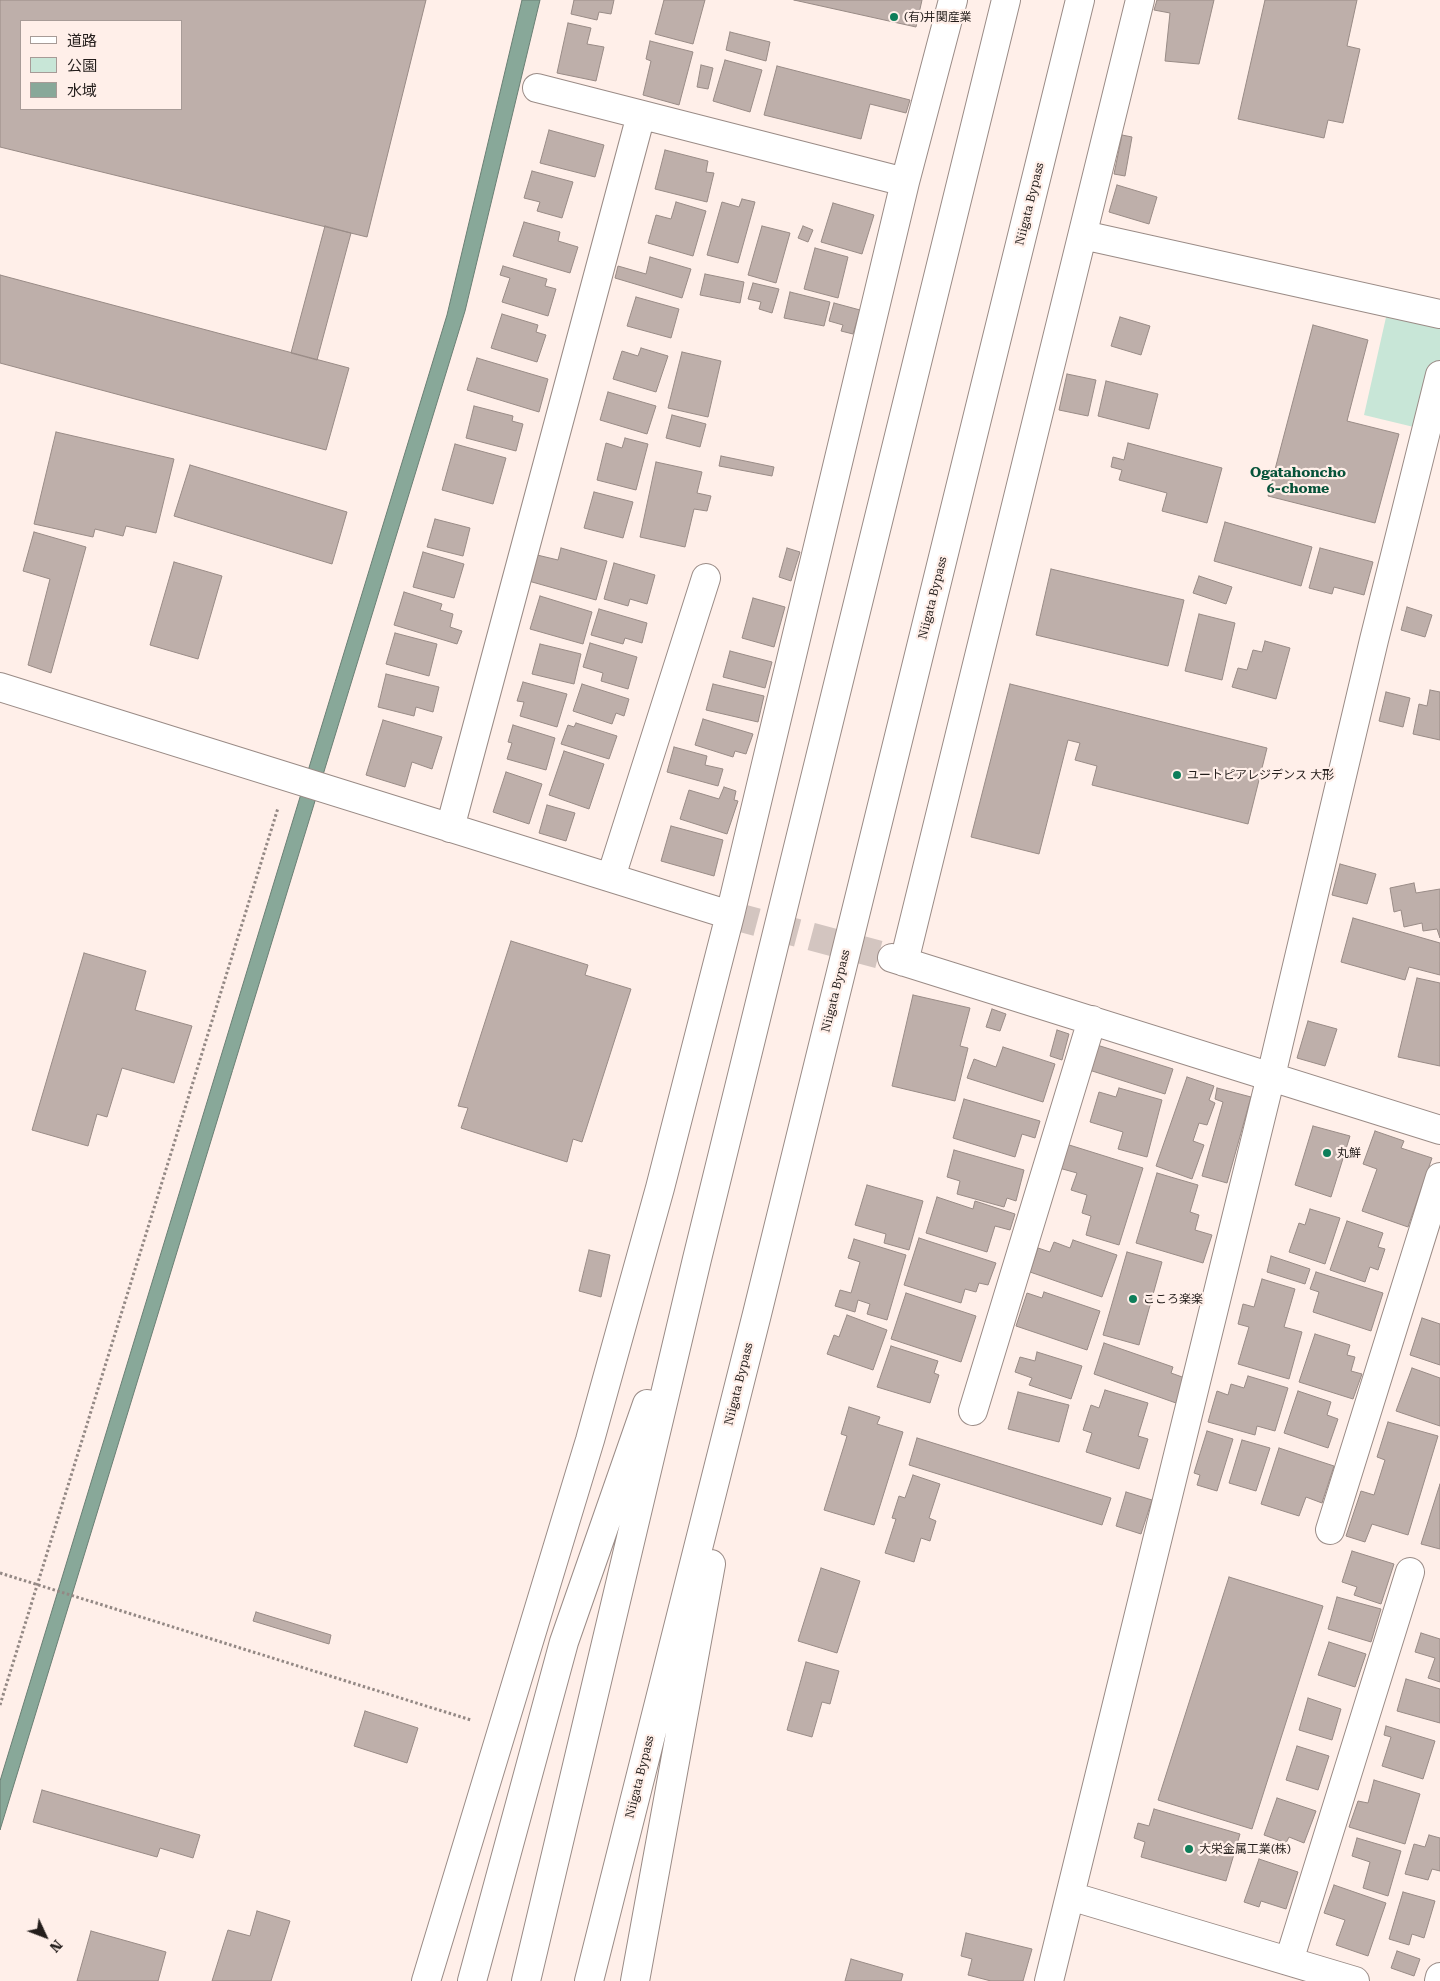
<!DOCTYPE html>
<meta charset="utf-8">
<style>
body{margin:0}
#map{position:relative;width:1440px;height:1981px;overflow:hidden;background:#ffefe9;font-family:"Roboto Serif","Noto Sans JP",serif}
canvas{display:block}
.legend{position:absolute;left:20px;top:20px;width:162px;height:90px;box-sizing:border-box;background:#ffefe9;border:1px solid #a79b97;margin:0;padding:6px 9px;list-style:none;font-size:15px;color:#241e1c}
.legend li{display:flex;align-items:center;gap:10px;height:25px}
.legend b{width:25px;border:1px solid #a79b97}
.north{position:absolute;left:20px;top:1911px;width:50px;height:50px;-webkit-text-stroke:4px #ffefe9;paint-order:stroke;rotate:133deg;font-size:14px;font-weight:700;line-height:20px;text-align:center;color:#241e1c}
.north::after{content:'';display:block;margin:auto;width:18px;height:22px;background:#241e1c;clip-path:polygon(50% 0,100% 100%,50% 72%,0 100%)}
</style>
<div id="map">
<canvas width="1440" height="1981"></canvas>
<ul class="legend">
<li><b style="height:6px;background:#fff"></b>道路</li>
<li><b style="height:14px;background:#c8e6d7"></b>公園</li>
<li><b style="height:14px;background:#88a899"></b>水域</li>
</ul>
<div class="north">N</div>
</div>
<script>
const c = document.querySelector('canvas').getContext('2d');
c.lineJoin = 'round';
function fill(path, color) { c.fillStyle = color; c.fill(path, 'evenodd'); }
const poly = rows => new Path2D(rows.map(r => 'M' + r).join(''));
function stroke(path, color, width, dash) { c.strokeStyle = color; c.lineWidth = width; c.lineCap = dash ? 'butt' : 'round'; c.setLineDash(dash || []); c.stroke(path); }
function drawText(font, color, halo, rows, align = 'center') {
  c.font = font + ' "Roboto Serif","Noto Sans JP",serif'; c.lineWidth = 4.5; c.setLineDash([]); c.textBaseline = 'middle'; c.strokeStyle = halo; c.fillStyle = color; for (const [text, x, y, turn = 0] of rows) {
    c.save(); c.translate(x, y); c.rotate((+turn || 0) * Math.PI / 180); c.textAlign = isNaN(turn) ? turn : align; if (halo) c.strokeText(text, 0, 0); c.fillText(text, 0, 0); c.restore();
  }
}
const green = poly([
 [1389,304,1440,317,1440,360,1422,429,1364,415]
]);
const water = poly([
 [522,0,540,0,465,311,0,1830,0,1781,447,315,522,0]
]);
const building = poly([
 [0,0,426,0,367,237,0,147,0,0],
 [21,21,181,21,181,109,21,109,21,21],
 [574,0,614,0,611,14,599,12,597,20,571,14,574,0],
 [664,0,705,0,693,44,655,34,664,0],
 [794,0,922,0,916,27,794,0],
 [1157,0,1214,0,1199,64,1165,61,1170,13,1154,10,1157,0],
 [1265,0,1357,0,1347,46,1360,49,1343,123,1328,120,1324,138,1238,119,1265,0],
 [568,23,591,28,587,44,604,47,596,81,557,73,568,23],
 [730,32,770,42,766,61,726,50,730,32],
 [650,41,693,52,679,105,643,95,651,61,646,59,650,41],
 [725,60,762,70,750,112,713,101,725,60],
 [701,65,713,68,708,89,697,87,701,65],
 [777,66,910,100,906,113,870,104,861,139,764,115,777,66],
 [549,130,604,145,595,177,540,163,549,130],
 [1122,135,1132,137,1125,176,1114,174,1122,135],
 [665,150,708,161,706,172,714,173,707,202,655,189,665,150],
 [532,171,573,182,562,218,537,211,540,202,524,198,532,171],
 [1117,185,1157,197,1149,224,1109,212,1117,185],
 [742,199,755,202,738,263,707,255,722,202,739,207,742,199],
 [676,202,706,211,693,256,648,243,656,215,671,219,676,202],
 [833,203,874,215,862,254,821,242,833,203],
 [524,222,560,232,558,241,578,247,570,273,513,256,524,222],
 [325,226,351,233,317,360,291,353,325,226],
 [762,226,790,233,776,283,748,275,762,226],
 [803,226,813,230,808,242,798,238,803,226],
 [815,248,848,257,838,298,804,289,815,248],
 [650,257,691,269,682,298,615,278,618,266,646,274,650,257],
 [503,266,547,279,545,286,556,289,548,316,502,302,510,278,500,275,503,266],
 [705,274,744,282,740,303,700,295,705,274],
 [0,275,349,368,326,450,0,363,0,275],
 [753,283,779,289,772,313,759,309,761,302,748,299,753,283],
 [790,292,830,302,824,326,784,318,790,292],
 [636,297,679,309,671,338,627,326,636,297],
 [834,303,860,310,853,334,841,331,843,325,829,321,834,303],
 [502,314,538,325,536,332,546,335,537,362,491,348,502,314],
 [1120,317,1150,326,1141,355,1111,346,1120,317],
 [1313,325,1368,340,1347,421,1399,434,1375,523,1268,496,1313,325],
 [641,348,668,356,656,392,613,379,622,351,638,356,641,348],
 [682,352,721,361,708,417,668,408,682,352],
 [477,358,548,379,539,412,467,390,477,358],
 [1067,374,1096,380,1088,416,1059,410,1067,374],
 [1106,381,1158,394,1149,429,1098,416,1106,381],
 [608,392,656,406,647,434,600,420,608,392],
 [474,406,513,416,512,421,523,424,516,451,466,438,474,406],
 [672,415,706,424,700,447,666,438,672,415],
 [56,432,174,459,156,533,126,526,123,536,95,529,93,537,34,524,56,432],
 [625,438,648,444,636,490,597,480,606,443,622,448,625,438],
 [1128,443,1222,468,1207,523,1162,511,1167,493,1119,480,1122,470,1111,467,1113,457,1124,460,1128,443],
 [455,444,506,458,493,504,442,490,455,444],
 [721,456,774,467,772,476,719,466,721,456],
 [656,462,702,472,697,493,711,496,707,511,694,509,685,547,640,537,656,462],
 [190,465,347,512,332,564,174,516,190,465],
 [594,492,633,502,623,538,584,528,594,492],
 [435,519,470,528,463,556,427,547,435,519],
 [1225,522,1312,547,1301,586,1214,561,1225,522],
 [34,532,86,547,51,673,28,665,50,579,23,571,34,532],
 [561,548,607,561,596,600,525,580,533,554,558,560,561,548],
 [787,548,800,552,791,581,779,577,787,548],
 [1320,548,1373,562,1364,595,1334,587,1332,594,1309,588,1320,548],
 [423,552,464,564,454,598,413,587,423,552],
 [174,562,222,576,198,659,150,645,174,562],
 [614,563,655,575,647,604,630,599,628,606,604,599,614,563],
 [1051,569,1184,600,1168,666,1036,635,1051,569],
 [1199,576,1232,587,1226,604,1193,593,1199,576],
 [404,592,442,604,440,610,453,614,450,627,462,631,457,644,394,625,404,592],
 [540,596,592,612,583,644,530,629,540,596],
 [753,598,785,607,774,647,742,638,753,598],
 [1407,607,1432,615,1425,637,1401,630,1407,607],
 [599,609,647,623,642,643,625,638,623,644,591,635,599,609],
 [1199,614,1235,623,1222,680,1185,671,1199,614],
 [395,633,437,644,429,676,386,664,395,633],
 [1265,641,1290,648,1276,699,1232,687,1238,668,1247,670,1253,650,1262,652,1265,641],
 [590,643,637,657,628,689,601,681,603,673,583,667,590,643],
 [540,644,581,654,574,684,532,674,540,644],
 [730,651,772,662,765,688,723,677,730,651],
 [386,674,439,687,433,712,416,707,414,716,378,707,386,674],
 [523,682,567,694,557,727,520,716,524,702,517,701,523,682],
 [582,684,629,699,624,716,616,713,612,724,573,711,582,684],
 [713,684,764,696,758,722,706,710,713,684],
 [1010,684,1267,748,1248,824,1092,785,1097,766,1075,760,1080,743,1068,740,1039,854,971,837,1010,684],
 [1430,690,1440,692,1440,740,1413,734,1419,704,1427,706,1430,690],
 [1386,692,1410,698,1403,727,1379,721,1386,692],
 [703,719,753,734,746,754,735,751,733,757,695,745,703,719],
 [383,720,442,737,432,769,412,762,405,787,366,775,383,720],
 [576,723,617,736,609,759,561,744,568,725,574,727,576,723],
 [513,725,555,738,546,770,507,759,512,743,508,742,513,725],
 [674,747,707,756,705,765,723,769,718,786,667,772,674,747],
 [564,751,604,764,589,809,549,795,564,751],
 [506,772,542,784,529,824,493,812,506,772],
 [724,787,736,791,734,800,738,801,727,834,680,819,689,790,719,799,724,787],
 [547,805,575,813,566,841,539,833,547,805],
 [671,826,723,840,714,876,661,861,671,826],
 [1340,864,1376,874,1367,904,1332,895,1340,864],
 [1414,883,1416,893,1440,889,1440,938,1437,929,1423,931,1422,923,1404,927,1401,910,1394,912,1390,888,1414,883],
 [1353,918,1440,943,1440,975,1409,967,1405,980,1341,962,1353,918],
 [511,941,588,965,585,975,631,989,582,1142,573,1139,567,1162,461,1128,468,1108,458,1106,511,941],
 [84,953,146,971,135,1010,192,1026,174,1083,122,1068,107,1117,97,1114,88,1146,32,1130,84,953],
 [1417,978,1440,983,1440,1066,1398,1057,1417,978],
 [913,995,970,1008,960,1046,968,1048,955,1101,892,1086,913,995],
 [992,1009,1006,1014,1000,1031,986,1027,992,1009],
 [1308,1021,1337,1029,1325,1066,1297,1058,1308,1021],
 [1057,1030,1069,1034,1062,1060,1050,1056,1057,1030],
 [1097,1045,1173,1069,1165,1094,1089,1070,1097,1045],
 [1003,1047,1055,1064,1043,1102,967,1078,974,1059,996,1067,1003,1047],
 [1187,1077,1214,1086,1209,1100,1215,1103,1207,1125,1199,1123,1193,1141,1204,1145,1192,1179,1156,1166,1187,1077],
 [1119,1088,1162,1100,1147,1157,1118,1149,1123,1132,1090,1122,1099,1092,1116,1097,1119,1088],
 [1217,1088,1251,1097,1227,1183,1202,1176,1223,1102,1215,1099,1217,1088],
 [964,1099,1040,1121,1035,1138,1022,1134,1015,1157,953,1138,964,1099],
 [1313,1126,1350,1136,1331,1197,1295,1185,1313,1126],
 [1375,1131,1404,1141,1401,1148,1432,1158,1408,1227,1362,1211,1377,1169,1363,1164,1375,1131],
 [1066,1144,1143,1168,1119,1245,1086,1235,1091,1216,1082,1213,1087,1195,1071,1190,1077,1173,1059,1168,1066,1144],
 [954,1150,1024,1170,1016,1201,1007,1198,1004,1207,957,1194,960,1181,947,1177,954,1150],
 [1157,1173,1198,1185,1190,1212,1199,1215,1195,1230,1212,1235,1203,1263,1136,1243,1157,1173],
 [867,1185,923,1201,909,1250,884,1243,886,1234,855,1225,867,1185],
 [937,1197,973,1209,975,1201,1015,1214,1010,1230,995,1226,987,1252,926,1233,937,1197],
 [1310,1209,1340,1218,1325,1264,1289,1252,1299,1223,1305,1225,1310,1209],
 [1347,1221,1383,1233,1378,1247,1385,1249,1378,1270,1370,1267,1365,1282,1330,1270,1347,1221],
 [919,1238,996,1263,988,1285,979,1283,976,1292,965,1289,961,1303,904,1285,919,1238],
 [854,1239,906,1255,887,1320,867,1314,870,1304,858,1300,855,1312,835,1306,840,1290,851,1293,860,1262,848,1258,854,1239],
 [1073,1240,1117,1255,1102,1297,1030,1272,1038,1248,1050,1252,1054,1242,1070,1248,1073,1240],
 [589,1250,610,1255,601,1297,579,1291,589,1250],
 [1127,1252,1162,1262,1139,1345,1103,1335,1127,1252],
 [1271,1256,1310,1269,1305,1284,1267,1272,1271,1256],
 [1316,1272,1383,1293,1371,1331,1313,1312,1319,1292,1310,1289,1316,1272],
 [1262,1279,1295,1289,1284,1327,1302,1332,1289,1379,1238,1364,1249,1327,1238,1324,1243,1304,1254,1307,1262,1279],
 [1044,1292,1100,1311,1087,1350,1016,1326,1027,1293,1042,1298,1044,1292],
 [906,1293,976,1316,961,1362,891,1339,906,1293],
 [847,1315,887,1330,873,1370,827,1354,834,1335,839,1337,847,1315],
 [1422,1318,1440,1324,1440,1365,1410,1355,1422,1318],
 [1315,1334,1350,1345,1347,1355,1355,1357,1351,1371,1362,1374,1353,1399,1299,1382,1315,1334],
 [1104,1343,1173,1367,1171,1373,1185,1378,1176,1403,1094,1374,1104,1343],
 [891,1346,938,1361,934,1373,939,1375,930,1403,877,1387,891,1346],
 [1037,1352,1082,1366,1071,1399,1029,1385,1032,1378,1015,1372,1020,1357,1035,1361,1037,1352],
 [1412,1368,1440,1378,1440,1426,1396,1411,1412,1368],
 [1248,1376,1288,1388,1275,1431,1257,1426,1255,1435,1208,1422,1217,1391,1228,1395,1231,1384,1244,1388,1248,1376],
 [1105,1390,1148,1403,1138,1436,1148,1439,1139,1469,1086,1452,1092,1433,1083,1430,1091,1405,1099,1408,1105,1390],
 [1298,1391,1331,1402,1327,1415,1338,1419,1328,1448,1284,1433,1298,1391],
 [1018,1392,1069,1405,1059,1442,1008,1429,1018,1392],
 [849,1407,880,1417,877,1424,903,1432,874,1525,824,1510,847,1436,841,1434,849,1407],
 [1388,1422,1438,1436,1408,1535,1372,1524,1365,1542,1346,1536,1361,1491,1374,1495,1385,1460,1377,1457,1388,1422],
 [1207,1431,1233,1439,1217,1491,1197,1485,1200,1475,1194,1473,1207,1431],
 [917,1438,1111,1498,1102,1525,909,1465,917,1438],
 [1242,1440,1270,1448,1256,1491,1229,1483,1242,1440],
 [1279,1448,1334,1466,1322,1503,1306,1497,1299,1516,1261,1504,1279,1448],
 [913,1475,940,1484,929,1518,936,1521,930,1541,921,1538,914,1562,885,1553,896,1519,892,1518,899,1496,905,1498,913,1475],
 [1440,1484,1440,1549,1421,1544,1440,1484],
 [1126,1492,1152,1500,1141,1534,1116,1526,1126,1492],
 [1352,1551,1394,1564,1381,1604,1354,1595,1357,1587,1342,1582,1352,1551],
 [821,1568,860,1581,837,1653,798,1641,821,1568],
 [1229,1577,1323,1606,1252,1829,1158,1800,1229,1577],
 [1337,1597,1381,1609,1371,1642,1328,1629,1337,1597],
 [256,1612,331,1635,329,1644,253,1621,256,1612],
 [1421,1633,1440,1639,1440,1682,1428,1678,1435,1658,1415,1652,1421,1633],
 [1329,1642,1366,1654,1355,1687,1318,1675,1329,1642],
 [806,1662,839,1671,830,1704,822,1702,812,1737,787,1730,806,1662],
 [1406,1679,1440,1689,1440,1723,1397,1711,1406,1679],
 [1308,1698,1341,1709,1332,1740,1299,1730,1308,1698],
 [365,1711,418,1728,407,1763,354,1746,365,1711],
 [1386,1726,1435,1741,1423,1779,1382,1766,1391,1737,1384,1735,1386,1726],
 [1297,1746,1329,1756,1318,1790,1286,1780,1297,1746],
 [1374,1780,1420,1794,1405,1844,1349,1827,1358,1801,1368,1803,1374,1780],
 [42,1790,200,1835,193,1858,160,1848,157,1857,33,1822,42,1790],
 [1277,1798,1316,1811,1304,1843,1289,1837,1286,1843,1264,1835,1277,1798],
 [1154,1809,1240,1834,1226,1881,1141,1857,1145,1842,1134,1838,1138,1823,1149,1826,1154,1809],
 [1429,1835,1440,1838,1440,1871,1432,1869,1428,1880,1405,1874,1414,1844,1425,1847,1429,1835],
 [1357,1838,1401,1851,1388,1896,1363,1888,1370,1862,1352,1856,1357,1838],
 [1259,1859,1298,1872,1286,1909,1261,1901,1259,1907,1244,1902,1259,1859],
 [1334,1885,1386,1903,1368,1956,1336,1945,1345,1920,1324,1913,1334,1885],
 [1403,1892,1435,1901,1424,1938,1412,1934,1409,1945,1389,1939,1403,1892],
 [257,1911,290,1921,271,1981,212,1981,228,1930,250,1936,257,1911],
 [91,1931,166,1952,158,1981,77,1981,91,1931],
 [966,1933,1032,1949,1023,1981,991,1981,968,1975,972,1959,961,1956,966,1933],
 [1397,1951,1420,1959,1414,1976,1391,1968,1397,1951],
 [851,1959,903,1974,901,1981,845,1981,851,1959]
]);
const minorTunnel = poly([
 [730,915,892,958]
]);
const path = poly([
 [0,1573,471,1720],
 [0,1705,278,808]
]);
const minor = poly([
 [537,88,905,182],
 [1083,235,1440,314],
 [0,687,730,915],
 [450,828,641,115],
 [611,877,706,578],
 [892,958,1440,1130],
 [904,962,1140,0],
 [973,1411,1092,1020],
 [1330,1530,1440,1177],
 [1070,1896,1355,1981],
 [1289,1961,1410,1572],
 [426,1981,590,1440,660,1188,730,915,905,182,953,0],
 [1049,1981,1271,1076,1374,640,1440,375],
 [1439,1981,1440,1977]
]);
const trunk = poly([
 [472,1981,564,1642,647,1404],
 [526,1981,697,1259,1006,0],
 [589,1981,757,1314,1080,0],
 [635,1981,711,1564]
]);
const markers = [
 [894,17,5,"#0e7e5a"],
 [1177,775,5,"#0e7e5a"],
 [1327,1153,5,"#0e7e5a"],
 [1133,1299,5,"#0e7e5a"],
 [1189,1849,5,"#0e7e5a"]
];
const poiNames = [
 ["(有)井関産業",904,17],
 ["ユートピアレジデンス 大形",1187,775],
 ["丸鮮",1337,1153],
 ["こころ楽楽",1143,1299],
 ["大栄金属工業(株)",1199,1849]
];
const streetNames = [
 ["Niigata Bypass",1030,204,-76],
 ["Niigata Bypass",933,598,-76],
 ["Niigata Bypass",836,991,-76],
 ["Niigata Bypass",739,1384,-76],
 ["Niigata Bypass",640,1777,-76]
];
const neighbourhoodNames = [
 ["Ogatahoncho",1298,473],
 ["6-chome",1298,489]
];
fill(green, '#c8e6d7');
fill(water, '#88a899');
stroke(water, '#6a7f74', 1);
fill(building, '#beafaa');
stroke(building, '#998b86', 1);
stroke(minorTunnel, '#d3c5c0', 28, [28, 14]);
stroke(minor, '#9a8b86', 30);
stroke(trunk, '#9a8b86', 30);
stroke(path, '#938884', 3, [2.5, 2.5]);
stroke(minor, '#fff', 28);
stroke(trunk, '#fff', 28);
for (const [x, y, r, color] of markers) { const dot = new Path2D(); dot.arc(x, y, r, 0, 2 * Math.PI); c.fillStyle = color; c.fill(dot); stroke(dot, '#ffefe9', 2); }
drawText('12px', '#241e1c', '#ffefe9', poiNames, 'left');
drawText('12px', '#241e1c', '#ffefe9', streetNames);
drawText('bold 14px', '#07533a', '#ffefe9', neighbourhoodNames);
</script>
